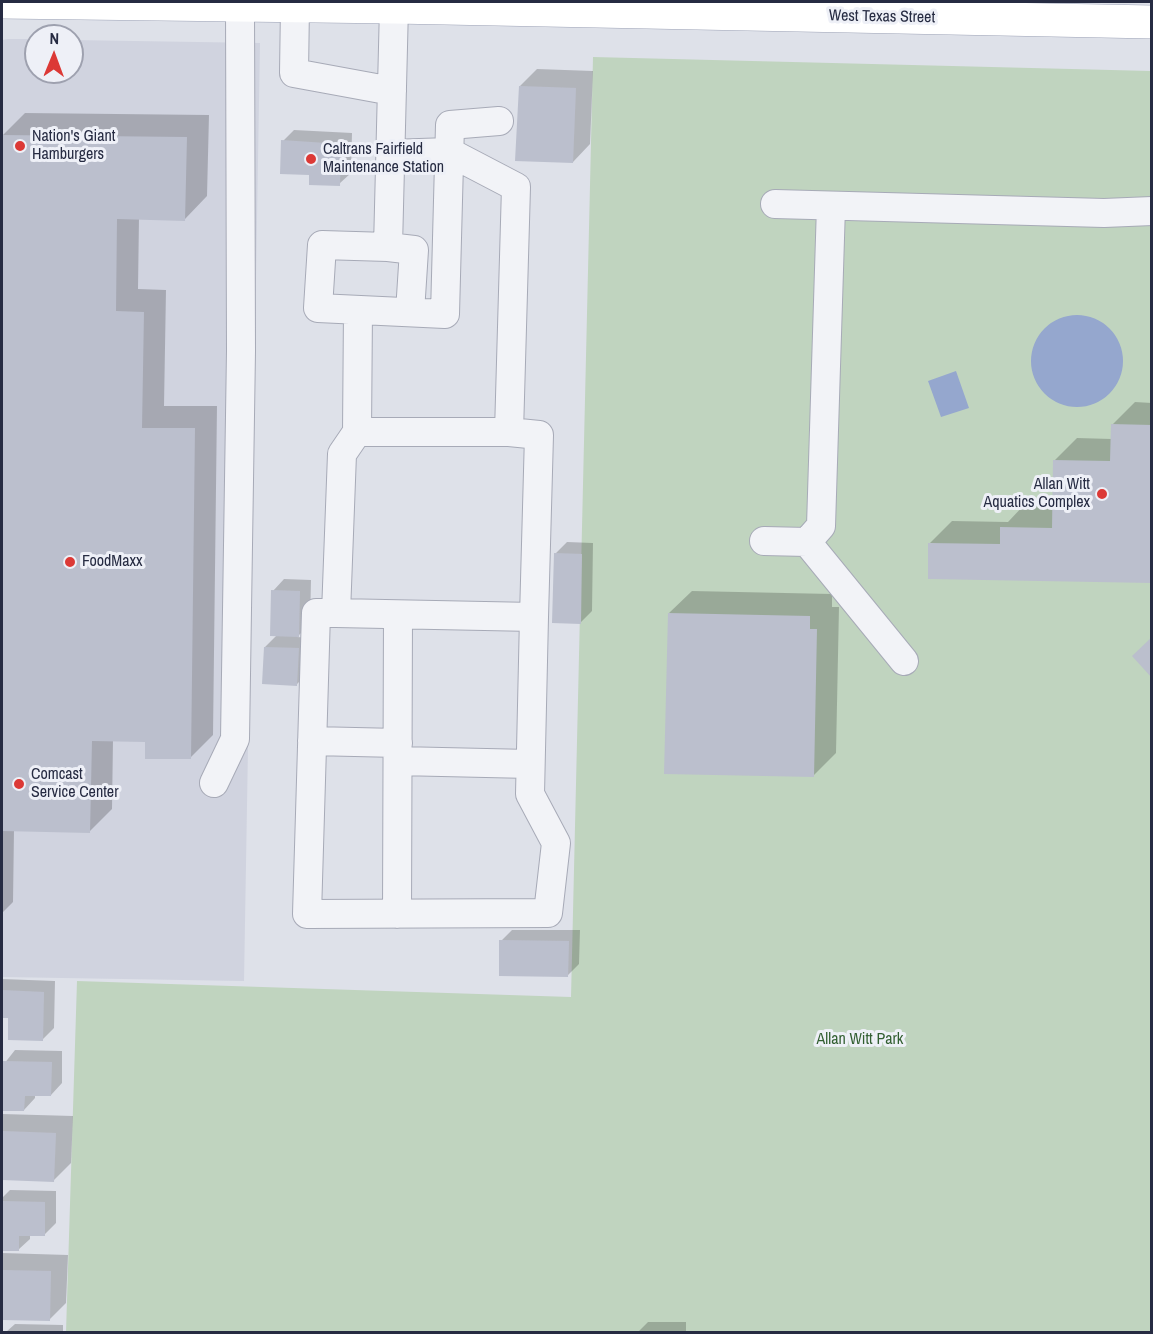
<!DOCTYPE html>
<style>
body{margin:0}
#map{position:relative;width:1153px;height:1334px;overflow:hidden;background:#dee1e9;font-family:"Archivo Narrow",sans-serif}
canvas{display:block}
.frame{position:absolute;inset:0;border:3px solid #262b42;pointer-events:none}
.north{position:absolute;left:24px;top:24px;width:60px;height:60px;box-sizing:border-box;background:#eef0f7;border:2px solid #9ea1af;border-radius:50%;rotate:1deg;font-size:16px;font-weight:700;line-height:24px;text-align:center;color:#262b42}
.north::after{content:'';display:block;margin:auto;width:21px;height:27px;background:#dc3936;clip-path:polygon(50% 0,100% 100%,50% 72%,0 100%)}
</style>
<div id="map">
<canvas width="1153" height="1334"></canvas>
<div class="frame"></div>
<div class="north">N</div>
</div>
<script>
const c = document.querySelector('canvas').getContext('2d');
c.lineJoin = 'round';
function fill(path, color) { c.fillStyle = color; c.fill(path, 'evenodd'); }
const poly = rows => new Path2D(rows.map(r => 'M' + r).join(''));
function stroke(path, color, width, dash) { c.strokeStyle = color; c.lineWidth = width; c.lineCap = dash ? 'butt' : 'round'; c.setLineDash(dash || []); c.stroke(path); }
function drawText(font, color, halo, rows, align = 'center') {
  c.font = font + ' "Archivo Narrow",sans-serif'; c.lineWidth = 6; c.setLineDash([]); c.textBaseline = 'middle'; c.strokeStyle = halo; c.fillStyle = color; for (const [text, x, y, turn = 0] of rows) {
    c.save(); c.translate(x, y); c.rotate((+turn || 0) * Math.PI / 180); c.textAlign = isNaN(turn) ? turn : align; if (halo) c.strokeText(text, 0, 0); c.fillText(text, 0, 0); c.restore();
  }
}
const built = poly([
 [8,39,36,39,36,72,72,72,72,40,260,43,244,981,2,977,2,40]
]);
const green = poly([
 [593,57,1151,71,1151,1332,66,1332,77,981,571,997]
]);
const water = poly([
 '1031 361a46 46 0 1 1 92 0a46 46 0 1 1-92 0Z',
 [956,371,969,408,941,417,928,381]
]);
const shadow = poly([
 [537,69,593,71,590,144,573,162,520,86],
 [25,113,209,115,207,196,185,219,139,218,138,289,166,290,164,406,217,406,213,735,190,758,146,741,113,740,112,809,90,831,14,830,13,902,2,913,2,136],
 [294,130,352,133,351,173,339,184,311,174,283,141],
 [1135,402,1152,403,1152,581,930,543,952,521,1008,522,1024,505,1053,506,1054,461,1077,438,1112,439,1112,425],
 [567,542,593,543,592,611,580,623,555,554],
 [284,579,311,580,310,624,297,637,310,638,308,673,297,684,265,647,278,634,273,591],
 [692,591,832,594,832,607,839,607,836,753,813,776,669,613],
 [512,930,580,930,579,964,568,975,501,941],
 [2,979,55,981,54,1028,43,1039,9,1017,2,1017],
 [15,1050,62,1051,62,1083,51,1095,35,1094,35,1098,24,1110,2,1109,2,1064,4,1064],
 [2,1114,73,1116,71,1163,54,1180,2,1158],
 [10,1190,56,1191,56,1223,44,1235,30,1235,30,1239,18,1250,2,1250,2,1198],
 [2,1253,68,1255,66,1303,49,1320,2,1319],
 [648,1322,686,1322,686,1332,638,1332],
 [15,1324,63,1325,63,1332,6,1332]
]);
const building = poly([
 [519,86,576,88,573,163,515,161],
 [2,135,187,137,185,221,117,219,116,311,144,312,142,428,195,428,191,759,145,759,145,742,92,741,90,833,2,831],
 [281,140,341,144,340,186,309,185,309,175,280,174],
 [1111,424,1152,425,1152,583,928,579,928,543,1000,544,1000,527,1052,528,1053,460,1110,461],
 [554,553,582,554,581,624,552,623],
 [271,590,300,591,299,637,270,636],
 [668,613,810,616,810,629,817,629,814,777,664,774],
 [1152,637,1152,678,1132,656],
 [264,647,299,648,297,686,262,684],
 [499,940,569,941,568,977,499,976],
 [2,990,44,992,43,1041,8,1040,8,1018,2,1018],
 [2,1061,52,1062,51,1096,25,1096,24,1111,2,1111],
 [2,1131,56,1133,54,1182,2,1180],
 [2,1201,45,1202,45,1236,19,1236,19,1251,2,1251],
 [2,1270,51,1271,50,1321,2,1320]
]);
const minor = poly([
 [295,6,294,73,392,91],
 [394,7,388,247,322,245,318,308,445,314,450,125,499,121],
 [775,204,1104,213,1152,211],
 [388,247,414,250,410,312],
 [358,310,357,432,509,432,516,187,449,152,390,154],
 [357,432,342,454,336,613,534,617,539,435,509,432],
 [764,541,807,542,821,526,831,206],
 [807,542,904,661],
 [336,613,316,613,307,914,548,913,556,843,530,794,534,617],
 [312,741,398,743],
 [398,761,530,764],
 [214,783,235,739,241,351,240,6],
 [397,914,398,615]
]);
const major = poly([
 [2,2,394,7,1152,22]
]);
const markers = [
 [20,146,6,"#dc3936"],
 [311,159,6,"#dc3936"],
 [1102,494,6,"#dc3936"],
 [70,562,6,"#dc3936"],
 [19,784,6,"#dc3936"]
];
const streetNames = [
 ["West Texas Street",882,17,1]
];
const poiNames = [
 ["Nation's Giant",32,137],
 ["Hamburgers",32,155],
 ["Caltrans Fairfield",323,150],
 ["Maintenance Station",323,168],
 ["Allan Witt",1090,485,"right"],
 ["Aquatics Complex",1090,503,"right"],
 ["FoodMaxx",82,562],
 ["Comcast",31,775],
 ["Service Center",31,793]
];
const parkNames = [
 ["Allan Witt Park",860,1040]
];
fill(built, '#d0d3df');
fill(green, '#c0d4bf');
fill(water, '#95a7ce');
fill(shadow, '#0003');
fill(building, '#bbbfcd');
stroke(minor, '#a7aab7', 30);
stroke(major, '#9ca2b6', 34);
stroke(minor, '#f2f3f7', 28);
stroke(major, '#fff', 33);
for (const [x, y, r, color] of markers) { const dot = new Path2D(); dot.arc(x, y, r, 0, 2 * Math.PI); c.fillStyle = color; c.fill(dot); stroke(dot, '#eef0f7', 2); }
drawText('16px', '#262b42', '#eef0f7', streetNames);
drawText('16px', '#262b42', '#eef0f7', poiNames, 'left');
drawText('16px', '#325f31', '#eef0f7', parkNames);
</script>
